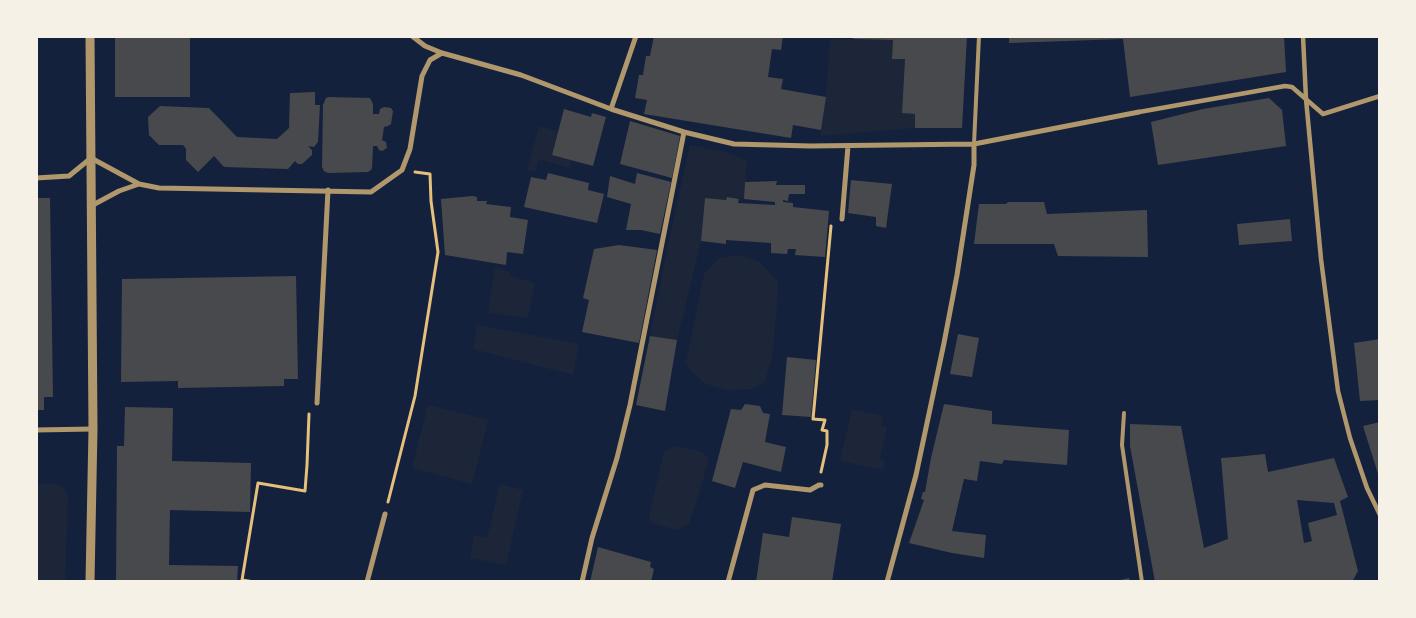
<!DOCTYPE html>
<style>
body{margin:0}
#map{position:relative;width:1416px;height:618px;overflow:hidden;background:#14213d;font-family:"Roboto Condensed",sans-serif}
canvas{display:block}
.frame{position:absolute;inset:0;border:38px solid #f6f1e7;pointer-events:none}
</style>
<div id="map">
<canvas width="1416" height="618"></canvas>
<div class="frame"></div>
</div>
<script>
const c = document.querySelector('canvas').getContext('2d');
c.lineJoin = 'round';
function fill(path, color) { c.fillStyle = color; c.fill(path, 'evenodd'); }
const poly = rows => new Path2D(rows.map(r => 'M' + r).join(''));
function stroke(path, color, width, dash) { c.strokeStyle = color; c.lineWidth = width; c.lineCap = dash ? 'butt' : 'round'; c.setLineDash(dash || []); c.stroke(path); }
const green = poly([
 [830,39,893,40,893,59,905,59,902,113,915,114,915,128,820,136,826,97],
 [539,126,558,131,552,155,571,160,569,168,539,159,535,172,527,170],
 [690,145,725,152,747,160,744,199,727,197,726,200,705,199,701,241,677,340,650,336,669,240],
 [738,255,760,262,778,282,777,304,772,357,765,382,752,389,727,390,706,384,693,373,686,363,704,274,719,258],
 [495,267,510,272,509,276,535,283,528,318,488,313],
 [477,325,579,344,573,375,473,349],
 [428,405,488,420,472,484,412,468],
 [852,409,883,416,881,426,887,427,880,459,885,461,883,470,840,461],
 [673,446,703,452,709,460,689,524,677,530,652,523,649,516,664,452],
 [36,483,58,484,65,489,68,495,65,582,36,582],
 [500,484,523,490,506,565,470,558,474,535,487,538]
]);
const building = poly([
 [115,36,256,36,256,38,190,38,190,97,115,97],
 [654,36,732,36,745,38,745,36,783,36,781,50,772,49,768,77,783,79,781,89,826,97,821,130,793,125,791,138,644,114,647,100,635,98,639,75,643,75,646,56,650,56],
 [853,36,967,36,962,128,915,128,915,114,902,113,905,59,892,59,893,40,853,39],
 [1009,36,1284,36,1286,72,1130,97,1123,39,1009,43],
 [315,92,315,105,320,105,318,142,314,147,308,146,312,150,312,155,302,164,298,164,295,161,288,169,224,167,214,156,198,172,186,160,186,149,183,145,159,145,149,135,148,117,160,106,209,108,237,137,277,139,289,128,290,93],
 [329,97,370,98,373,104,373,114,379,114,380,109,384,107,391,108,393,111,391,124,388,126,384,127,382,140,386,142,387,148,382,151,379,150,377,146,373,146,372,168,371,170,368,172,328,173,324,171,322,167,323,105,326,98],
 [1269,98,1282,110,1286,146,1158,165,1151,122,1203,109],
 [564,109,591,117,592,113,606,117,593,166,552,155],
 [630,121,680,136,672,178,620,164],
 [548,173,589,183,588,190,604,194,597,223,524,207,531,177,546,180],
 [637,173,671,182,660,234,641,230,626,230,631,204,607,197,610,176,635,184],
 [851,180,892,184,886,228,876,226,876,217,848,213],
 [777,181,776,185,805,185,805,194,789,194,788,201,783,200,783,202,793,203,793,207,829,211,825,257,795,255,796,249,788,249,787,254,771,253,771,243,726,240,726,244,701,241,705,198,726,200,727,197,739,199,738,203,775,205,775,202,744,199,745,182],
 [472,196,477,197,477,201,487,201,486,204,511,207,510,217,528,220,523,254,507,252,506,265,445,255,441,199],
 [36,198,50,198,53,397,44,397,44,410,36,410],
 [1008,202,1044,202,1047,214,1147,210,1148,257,1058,256,1054,244,974,244,979,204,1006,204],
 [1290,219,1292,241,1239,245,1237,224],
 [619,245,657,250,639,343,582,332,589,300,583,298,594,249],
 [296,276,298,379,284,379,284,386,178,388,178,381,121,382,122,279],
 [958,334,979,338,972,377,950,374],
 [650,336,677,340,665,411,636,405],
 [1380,339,1380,400,1360,401,1354,343],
 [787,357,816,360,811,417,782,415],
 [745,404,760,406,763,413,770,414,765,442,786,447,781,472,743,462,735,488,712,481,731,409,741,410],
 [944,404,992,411,992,424,1069,430,1067,465,1004,460,1002,464,980,461,977,481,964,479,952,531,986,535,984,558,952,553,909,543,924,500,921,499,923,492,925,492,931,458],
 [125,407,173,408,172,461,251,463,250,512,170,510,169,565,238,566,237,582,116,582,117,446,124,446],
 [1380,422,1380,477,1379,477,1363,426],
 [1130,424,1181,426,1204,548,1228,539,1221,458,1235,457,1265,454,1268,472,1334,458,1348,497,1340,501,1358,571,1352,582,1155,582,1130,446],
 [1297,500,1334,503,1337,515,1308,523,1312,541,1304,543],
 [792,517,841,524,832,582,756,582,763,533,789,537],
 [598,547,651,562,650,567,654,569,651,582,590,582],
 [1129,578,1130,582,1116,582,1116,581]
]);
const path = poly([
 [821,472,827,445,827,431,822,430,825,420,813,419,831,226],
 [388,502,415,396,438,252,431,201,430,174,415,172],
 [254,582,242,580,258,483,305,491,307,465,309,414]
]);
const service = poly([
 [974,144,979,36],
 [1124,413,1122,445,1142,582]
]);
const pedestrian = poly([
 [1303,36,1306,99,1321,259,1338,391,1350,438,1367,488,1380,515],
 [1139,112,1285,86,1292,87,1323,114,1380,96]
]);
const minor = poly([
 [412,36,425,46,442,53,521,75,611,109,684,132,734,144,810,146,974,144,1139,112],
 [611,109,636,36],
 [36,178,69,176,91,158,139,184,159,188,371,192,402,170,410,149,422,76,430,60,442,53],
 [91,206,119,191,139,184],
 [842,219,848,146],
 [317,403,328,190],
 [36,430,93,429],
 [367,582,385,514],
 [582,582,592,538,617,458,630,405,684,132],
 [728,582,753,490,765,485,810,490,819,485,821,485],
 [887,582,916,475,944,343,957,275,974,165,974,144]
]);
const tertiary = poly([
 [90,36,93,429,90,582]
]);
fill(green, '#1d2539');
fill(building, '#48494c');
stroke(path, '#e5c07b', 3);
stroke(service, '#b1986c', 4);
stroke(pedestrian, '#b1986c', 4.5);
stroke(minor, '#b1986c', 5);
stroke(tertiary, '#b1986c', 9);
</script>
